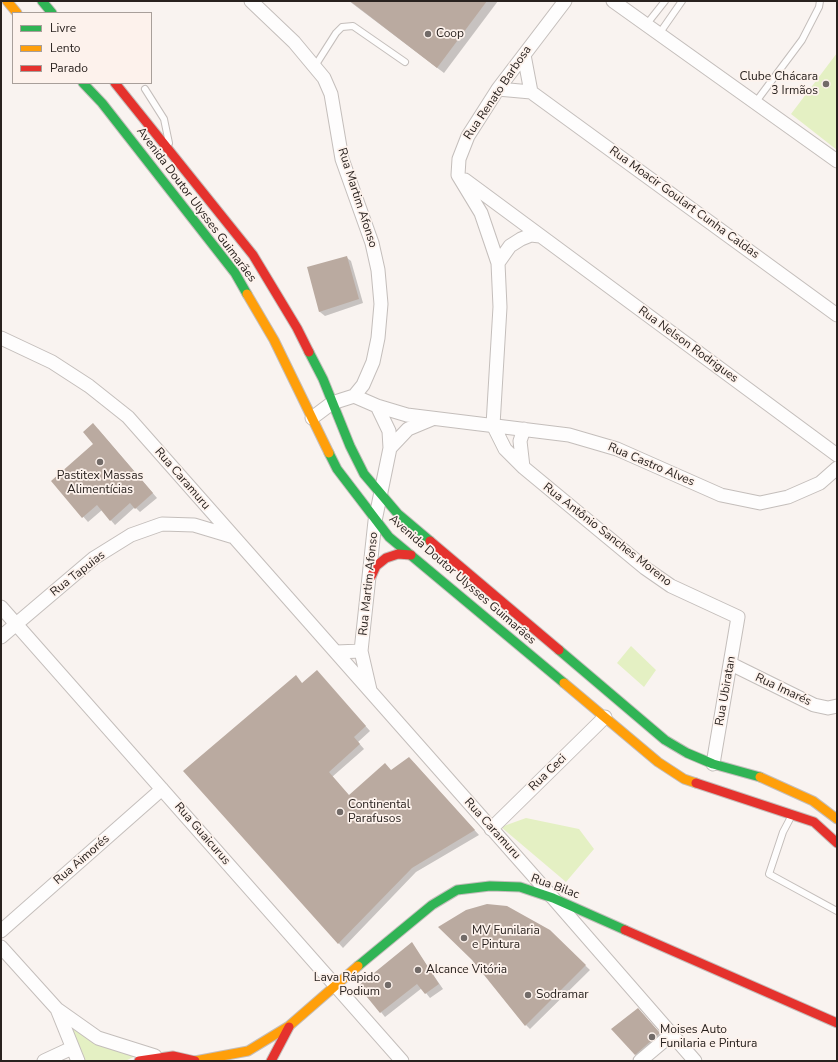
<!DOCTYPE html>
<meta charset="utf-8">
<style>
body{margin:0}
#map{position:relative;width:838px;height:1062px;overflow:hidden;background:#f9f3f0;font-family:"Nunito Sans",sans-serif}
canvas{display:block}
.frame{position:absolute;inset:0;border:2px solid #29221f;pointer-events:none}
.legend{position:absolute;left:12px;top:12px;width:140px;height:72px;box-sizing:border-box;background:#fdf2ec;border:1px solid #a89f9a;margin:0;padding:5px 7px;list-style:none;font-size:12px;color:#29221f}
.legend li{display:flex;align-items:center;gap:8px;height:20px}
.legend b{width:20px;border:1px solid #a89f9a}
</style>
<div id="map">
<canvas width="838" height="1062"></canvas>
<div class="frame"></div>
<ul class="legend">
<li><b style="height:5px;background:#30b455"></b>Livre</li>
<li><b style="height:5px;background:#ff9f0a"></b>Lento</li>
<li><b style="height:5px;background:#e5322d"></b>Parado</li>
</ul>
</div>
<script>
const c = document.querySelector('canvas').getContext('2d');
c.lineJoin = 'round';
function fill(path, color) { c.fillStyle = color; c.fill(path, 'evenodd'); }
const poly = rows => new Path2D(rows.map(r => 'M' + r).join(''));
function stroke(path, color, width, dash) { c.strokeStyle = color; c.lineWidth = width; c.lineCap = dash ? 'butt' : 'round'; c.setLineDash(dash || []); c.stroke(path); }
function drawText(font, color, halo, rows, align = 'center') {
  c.font = font + ' "Nunito Sans",sans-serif'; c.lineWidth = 3.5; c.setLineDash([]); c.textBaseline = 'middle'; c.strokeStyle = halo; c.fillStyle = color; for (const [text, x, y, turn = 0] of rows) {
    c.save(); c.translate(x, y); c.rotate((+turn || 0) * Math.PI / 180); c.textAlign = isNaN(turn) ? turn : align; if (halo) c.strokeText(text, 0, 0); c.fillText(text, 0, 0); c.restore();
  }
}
const green = poly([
 [837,53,837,150,791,114],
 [631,646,656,670,644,687,617,663],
 [526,818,579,829,594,849,566,882,501,827],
 [71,1026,138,1055,125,1061,83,1061]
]);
const shadow = poly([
 [349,1,498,1,444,73],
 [346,257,351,261,363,303,325,316,320,312,308,268],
 [98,429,157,498,140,512,135,507,115,525,102,510,88,522,52,481,95,444],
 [321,676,370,731,358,742,364,749,332,777,349,796,391,771,414,763,479,835,416,872,343,948,184,771,303,684],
 [549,931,590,970,530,1029,526,1025],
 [412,944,443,989,430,998,422,988,385,1017,381,1012],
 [642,1014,664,1038,639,1058,635,1054]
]);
const building = poly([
 [350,1,487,1,437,68],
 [347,256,359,299,319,312,307,267],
 [93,423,153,493,135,509,130,503,110,521,97,505,82,518,51,481,93,444,83,432],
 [317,670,366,726,354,737,360,744,329,772,349,795,385,763,391,770,409,757,475,830,412,868,338,944,183,771,296,675,302,683],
 [487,904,507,906,550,930,586,965,525,1026,472,960,438,927,466,910],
 [412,942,439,984,425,994,417,984,380,1013,358,986],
 [638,1008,660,1033,635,1055,611,1029]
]);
const lane = poly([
 [646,25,665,1],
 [659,34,682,1],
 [315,66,336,33,342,27,353,26,405,62],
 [145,89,164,119,169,143],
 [755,103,802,40,819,7,820,1],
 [792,815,783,832,769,874,837,911]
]);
const street = poly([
 [251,1,294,42,324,78,331,94,342,159,372,243,378,270,381,304,378,338,373,362,363,385,354,396],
 [565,1,498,89,468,136,459,159,458,175,481,213,498,263,500,307,493,425,505,449,523,467,645,568,671,586,738,617,713,764],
 [613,1,837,161],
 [524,55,531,92],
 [498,89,531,92,837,315],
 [465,180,837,455],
 [498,263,510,246,521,239,531,235,540,236],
 [1,338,52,362,89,386,128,417,553,898,695,1061],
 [312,418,332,403,354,396,377,406,407,415,569,435,617,449,721,495,760,503,788,497,820,483,837,468],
 [390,448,408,429,432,419],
 [523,467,520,441,524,429],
 [1,607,402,1061],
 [1,637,94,558,131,535,162,524,194,525,234,537],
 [336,652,361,651],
 [731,664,814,705,828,708,837,706],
 [370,690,361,651,375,521,390,448,389,431,377,406],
 [491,829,605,717],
 [1,931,162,789],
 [1,947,57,1009,98,1038,155,1056],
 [57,1009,78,1061],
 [44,1061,72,1048],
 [640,1061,672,1034]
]);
const fast = poly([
 [42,1,52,13],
 [83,83,102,103,235,273,247,294],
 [309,352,323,379,350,446,364,474,398,514,430,541],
 [329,453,337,469,389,537,564,683],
 [559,650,665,740,687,753,713,764,760,777],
 [358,966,432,905,457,890,490,886,520,887,553,898,625,930]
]);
const slow = poly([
 [7,1,17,13],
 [247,294,274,340,329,453],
 [564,683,658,762,684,779,696,783],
 [760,777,813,801,837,819],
 [195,1061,248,1051,289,1026,358,966]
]);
const jam = poly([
 [115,83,253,255,297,328,309,352],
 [430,541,559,650],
 [371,577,376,566,386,558,398,554,411,555],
 [696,783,814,822,837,843],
 [625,930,837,1023],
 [139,1061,173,1056,195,1061],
 [271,1061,289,1027]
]);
const markers = [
 [428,34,4,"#726b68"],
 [826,84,4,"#726b68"],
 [100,462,4,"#726b68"],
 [340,812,4,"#726b68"],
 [464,938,4,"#726b68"],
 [418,970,4,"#726b68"],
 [388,985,4,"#726b68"],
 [528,995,4,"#726b68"],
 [652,1037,4,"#726b68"]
];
const poiNames = [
 ["Coop",436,34],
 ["Clube Chácara",818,77,"right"],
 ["3 Irmãos",818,91,"right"],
 ["Pastitex Massas",100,476,"center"],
 ["Alimentícias",100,490,"center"],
 ["Continental",348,805],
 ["Parafusos",348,819],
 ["MV Funilaria",472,931],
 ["e Pintura",472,945],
 ["Alcance Vitória",426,970],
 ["Lava Rápido",380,978,"right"],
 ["Podium",380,992,"right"],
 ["Sodramar",536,995],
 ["Moises Auto",660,1030],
 ["Funilaria e Pintura",660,1044]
];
const streetNames = [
 ["Rua Renato Barbosa",498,93,-56],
 ["Rua Martim Afonso",357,198,72],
 ["Rua Moacir Goulart Cunha Caldas",684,203,36],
 ["Avenida Doutor Ulysses Guimarães",196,205,53],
 ["Rua Nelson Rodrigues",688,345,36],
 ["Rua Castro Alves",651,465,23],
 ["Rua Caramuru",182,479,49],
 ["Rua Antônio Sanches Moreno",607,535,38],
 ["Rua Tapuias",78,574,-38],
 ["Avenida Doutor Ulysses Guimarães",462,580,41],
 ["Rua Martim Afonso",369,584,-84],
 ["Rua Imarés",783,690,25],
 ["Rua Ubiratan",726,691,-80],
 ["Rua Ceci",548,773,-44],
 ["Rua Caramuru",492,829,48],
 ["Rua Guaicurus",202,834,49],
 ["Rua Aimorés",82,860,-41],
 ["Rua Bilac",555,887,20]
];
fill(green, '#e4f0c3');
fill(shadow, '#0003');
fill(building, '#baaaa0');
stroke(lane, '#c4bebb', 8);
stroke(street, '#c4bebb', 15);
stroke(fast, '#c4bebb', 11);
stroke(slow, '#c4bebb', 11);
stroke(jam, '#c4bebb', 11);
stroke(lane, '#fefdfd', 6);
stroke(street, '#fefdfd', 13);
stroke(fast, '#30b455', 9);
stroke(slow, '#ff9f0a', 9);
stroke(jam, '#e5322d', 9);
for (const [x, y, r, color] of markers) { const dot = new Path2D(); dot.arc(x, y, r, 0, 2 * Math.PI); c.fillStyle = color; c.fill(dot); stroke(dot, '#fdf2ec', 1.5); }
drawText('12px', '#29221f', '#fdf2ec', poiNames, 'left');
drawText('12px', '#29221f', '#fdf2ec', streetNames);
</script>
